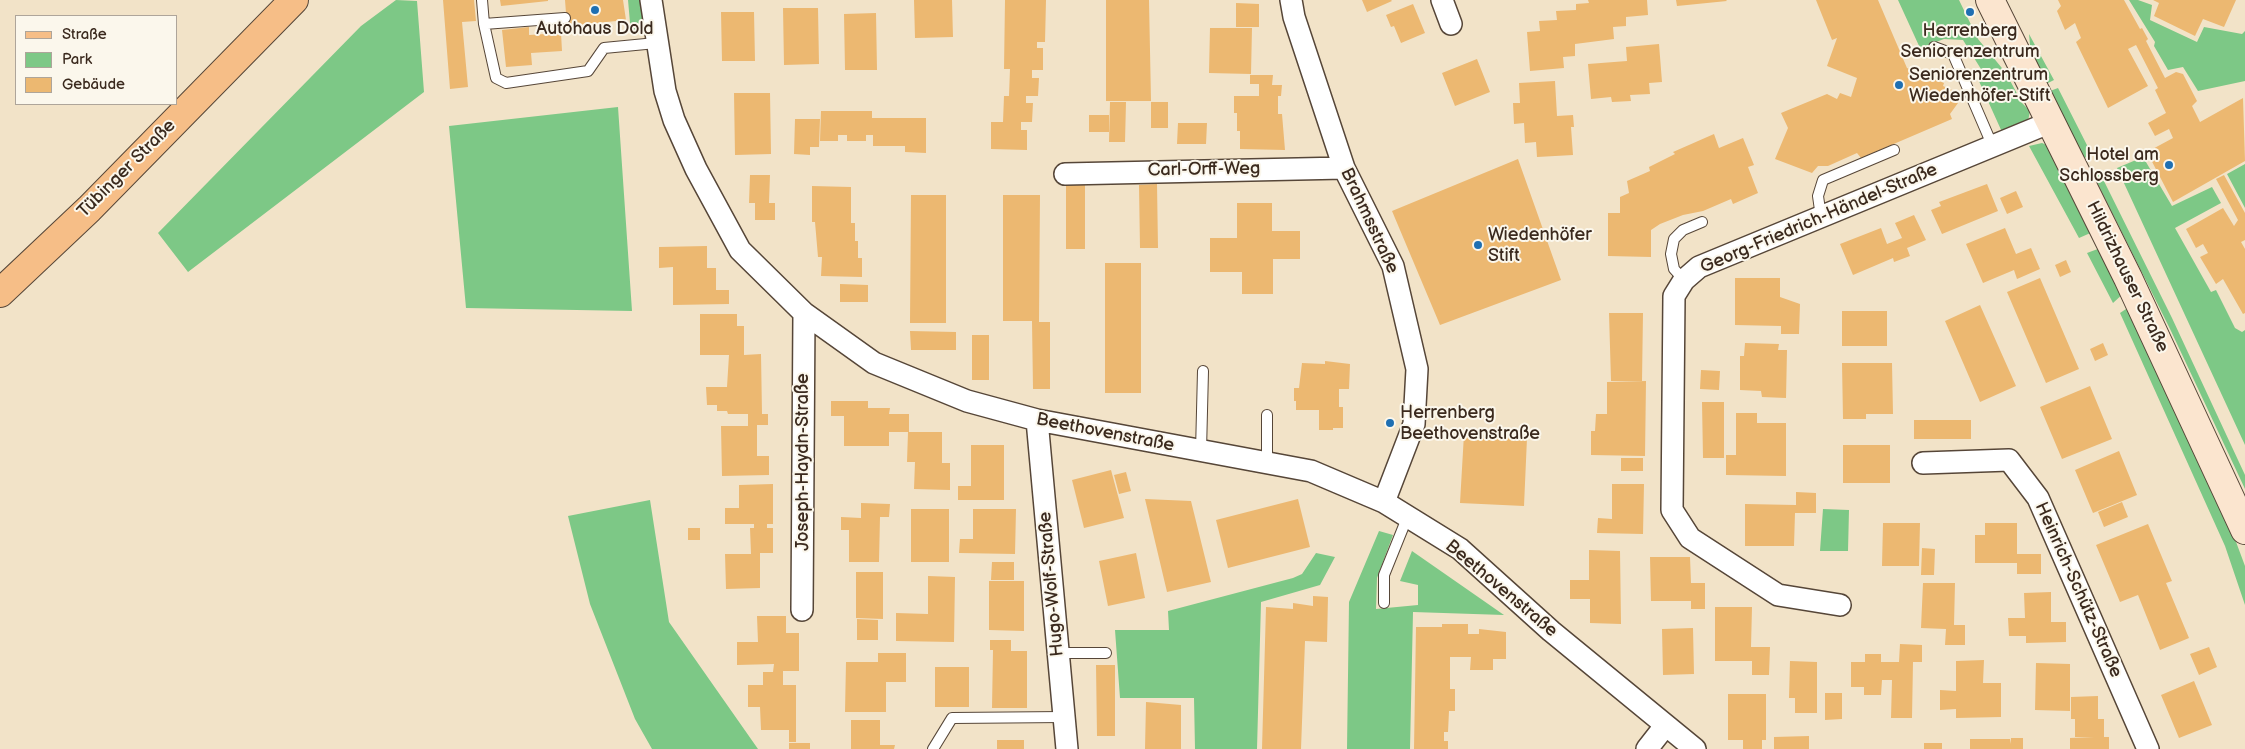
<!DOCTYPE html>
<meta charset="utf-8">
<style>
body{margin:0}
#map{position:relative;width:2245px;height:749px;overflow:hidden;background:#f2e3c8;font-family:"Balsamiq Sans",sans-serif}
canvas{display:block}
.legend{position:absolute;left:15px;top:15px;width:162px;height:90px;box-sizing:border-box;background:#fbf7ec;border:1px solid #aea59a;margin:0;padding:6px 9px;list-style:none;font-size:15px;color:#3b2a1e}
.legend li{display:flex;align-items:center;gap:10px;height:25px}
.legend b{width:25px;border:1px solid #aea59a}
</style>
<div id="map">
<canvas width="2245" height="749"></canvas>
<ul class="legend">
<li><b style="height:6px;background:#f6be87"></b>Straße</li>
<li><b style="height:14px;background:#7dc886"></b>Park</li>
<li><b style="height:14px;background:#ecb871"></b>Gebäude</li>
</ul>
</div>
<script>
const c = document.querySelector('canvas').getContext('2d');
c.lineJoin = 'round';
function fill(path, color) { c.fillStyle = color; c.fill(path, 'evenodd'); }
const poly = rows => new Path2D(rows.map(r => 'M' + r).join(''));
function stroke(path, color, width, dash) { c.strokeStyle = color; c.lineWidth = width; c.lineCap = dash ? 'butt' : 'round'; c.setLineDash(dash || []); c.stroke(path); }
function drawText(font, color, halo, rows, align = 'center') {
  c.font = font + ' "Balsamiq Sans",sans-serif'; c.lineWidth = 4; c.setLineDash([]); c.textBaseline = 'middle'; c.strokeStyle = halo; c.fillStyle = color; for (const [text, x, y, turn = 0] of rows) {
    c.save(); c.translate(x, y); c.rotate((+turn || 0) * Math.PI / 180); c.textAlign = isNaN(turn) ? turn : align; if (halo) c.strokeText(text, 0, 0); c.fillText(text, 0, 0); c.restore();
  }
}
const green = poly([
 [396,0,417,1,424,92,188,272,158,233,361,26],
 [628,0,641,0,644,33,631,34],
 [1898,0,1959,0,1978,39,2006,73,2022,103,2030,111,2028,121,2002,132,1978,79,1984,74,1963,40,1944,39,1920,48],
 [2129,0,2138,0,2152,5,2150,20,2197,42,2204,27,2242,34,2245,31,2245,81,2198,91,2183,67,2168,70,2154,46,2155,42],
 [2029,34,2054,80,2046,84,2031,56],
 [2058,88,2092,155,2088,158,2083,157,2050,91],
 [618,107,632,311,466,308,449,126],
 [2042,143,2049,146,2095,231,2079,238,2029,146],
 [2143,157,2172,206,2212,187,2221,203,2175,228,2211,292,2216,290,2235,328,2242,332,2245,330,2245,445,2117,168],
 [2245,164,2245,208,2227,174],
 [2099,171,2172,318,2245,475,2245,489,2171,331,2093,174],
 [2103,247,2125,292,2113,303,2087,253],
 [2126,309,2131,309,2229,523,2245,566,2245,605,2225,546,2120,313],
 [650,500,669,622,758,749,652,749,635,719,590,604,568,516],
 [1823,509,1849,510,1848,551,1820,551],
 [1379,531,1393,535,1377,578,1376,609,1418,605,1418,585,1400,581,1412,551,1504,615,1413,612,1410,749,1347,749,1349,602],
 [1316,553,1335,557,1320,585,1261,602,1257,749,1195,749,1194,698,1120,698,1115,630,1169,630,1168,611,1293,578,1302,574]
]);
const building = poly([
 [443,0,474,0,476,21,462,22,468,87,450,89],
 [500,0,548,0,548,1,501,6],
 [565,0,623,0,626,20,567,26],
 [914,0,952,0,953,37,915,38],
 [1005,0,1046,0,1045,42,1037,42,1037,48,1043,48,1043,70,1032,70,1032,78,1039,78,1038,96,1026,96,1026,103,1033,103,1032,122,1021,122,1021,130,1027,130,1027,150,991,149,991,122,1003,122,1004,96,1009,96,1010,69,1004,69],
 [1106,0,1149,0,1151,101,1106,101],
 [1362,0,1391,0,1392,1,1367,12],
 [1588,0,1647,0,1648,15,1626,17,1626,26,1613,27,1614,39,1575,44,1575,56,1563,57,1564,68,1530,71,1527,32,1540,31,1539,21,1557,20,1556,11,1576,10,1576,4,1589,3],
 [1676,0,1726,0,1727,1,1677,6],
 [1816,0,1878,0,1907,68,1944,83,1943,86,1952,90,1958,103,1950,114,1952,119,1861,158,1857,153,1828,166,1818,166,1812,173,1775,159,1788,128,1781,113,1827,94,1837,99,1840,93,1851,97,1857,78,1827,66,1837,38,1832,40],
 [2058,0,2124,0,2140,29,2142,28,2148,39,2146,41,2165,78,2176,72,2183,74,2197,101,2192,106,2200,122,2243,98,2245,161,2173,202,2147,152,2173,138,2169,129,2155,136,2148,123,2166,113,2155,90,2158,88,2136,45,2128,49,2148,86,2108,108,2076,42,2081,38,2075,23,2065,30,2057,11,2061,6],
 [2153,0,2236,0,2224,27,2203,19,2195,36,2154,16,2159,3],
 [1236,3,1259,4,1259,27,1236,27],
 [1413,4,1425,33,1401,43,1394,26,1391,27,1386,15],
 [783,8,818,8,819,64,784,65],
 [721,12,754,12,755,61,722,61],
 [876,13,877,70,845,70,844,14],
 [529,27,529,35,561,33,562,51,531,53,532,65,506,67,502,30],
 [1210,28,1252,28,1251,74,1209,73],
 [1659,44,1662,82,1649,83,1650,94,1630,95,1631,101,1612,102,1611,97,1591,99,1588,64,1627,61,1626,47],
 [1477,59,1490,92,1455,106,1442,73],
 [1250,75,1273,75,1272,85,1282,85,1281,96,1278,96,1278,114,1282,114,1285,150,1240,149,1240,131,1237,131,1237,113,1234,113,1234,96,1259,96,1259,84,1250,84],
 [1555,81,1557,116,1573,115,1574,127,1571,127,1573,155,1537,157,1536,142,1525,143,1524,123,1514,124,1513,103,1520,103,1519,83],
 [734,93,770,93,771,154,735,155],
 [1110,102,1126,102,1125,142,1109,142],
 [1151,102,1168,102,1168,128,1151,128],
 [821,111,872,111,872,118,926,118,926,153,905,152,905,146,873,146,873,135,866,135,866,141,847,141,847,135,838,135,838,141,820,141],
 [1089,115,1109,115,1109,132,1089,132],
 [795,119,820,119,819,147,810,147,810,155,794,154],
 [1178,123,1207,123,1206,144,1177,144],
 [1714,134,1719,148,1743,138,1754,165,1748,167,1758,193,1733,204,1731,199,1703,211,1683,215,1660,224,1651,230,1651,257,1608,256,1608,213,1620,213,1620,197,1629,193,1627,181,1650,171,1649,167,1675,154,1673,152],
 [1518,159,1561,280,1440,325,1392,211],
 [750,175,770,175,769,203,775,203,775,220,755,220,755,203,749,203],
 [2224,175,2245,213,2245,240,2241,242,2245,249,2245,313,2243,314,2223,279,2216,284,2200,257,2208,253,2203,244,2196,248,2186,229,2223,208,2234,226,2238,220,2216,179],
 [1066,184,1085,184,1085,249,1066,249],
 [1157,184,1158,248,1140,248,1139,185],
 [1987,184,1998,211,1942,234,1931,210,1941,206,1939,202],
 [812,186,851,187,851,223,855,223,855,241,858,241,858,258,862,258,862,277,821,276,822,257,818,257,815,222,812,222],
 [2016,191,2023,207,2007,214,2000,198],
 [911,195,946,195,946,323,910,323],
 [1003,195,1040,195,1039,322,1050,322,1050,389,1033,389,1032,321,1003,321],
 [1237,203,1272,203,1272,231,1300,231,1300,259,1273,259,1273,294,1242,294,1242,272,1210,272,1210,238,1237,238],
 [1914,215,1926,240,1907,248,1910,256,1894,262,1893,258,1853,275,1840,244,1881,228,1887,244,1902,238,1895,223],
 [2005,228,2016,254,2031,248,2040,269,2017,279,2014,270,1983,283,1966,244],
 [707,246,707,268,716,268,716,290,729,290,729,304,673,305,673,267,659,268,659,247],
 [2066,260,2071,272,2060,277,2055,265],
 [1105,263,1141,263,1141,393,1105,393],
 [1735,278,1780,278,1780,297,1800,304,1799,334,1781,334,1781,326,1735,325],
 [2040,278,2079,369,2046,383,2007,292],
 [840,284,868,285,868,302,840,302],
 [1980,305,2016,386,1980,402,1945,321],
 [1842,311,1887,311,1887,346,1842,346],
 [1609,313,1643,313,1642,381,1611,381],
 [700,314,737,314,737,326,744,326,744,355,761,354,762,414,768,414,768,425,757,425,757,456,769,456,769,475,722,476,721,426,748,426,748,414,728,414,727,411,717,411,717,405,707,405,706,387,727,387,729,355,700,355],
 [910,331,956,332,956,350,911,350],
 [972,335,989,335,989,380,972,380],
 [1745,343,1779,344,1778,350,1787,350,1786,398,1762,397,1761,391,1740,390,1740,356,1744,356],
 [2103,343,2108,355,2095,361,2090,349],
 [1325,361,1350,364,1349,389,1339,389,1339,407,1343,407,1343,428,1333,428,1333,430,1319,430,1319,410,1296,410,1296,401,1294,401,1294,388,1299,388,1302,363,1325,364],
 [1842,363,1892,363,1893,414,1866,414,1866,419,1843,419],
 [1701,370,1720,371,1719,390,1700,389],
 [1646,381,1645,456,1591,455,1591,431,1595,431,1596,414,1607,414,1607,382],
 [2090,386,2112,439,2062,459,2040,407],
 [831,401,868,401,868,408,890,408,889,414,909,414,909,432,889,432,889,446,844,446,844,416,831,416],
 [1702,402,1724,402,1724,458,1703,458],
 [1736,413,1757,413,1757,423,1786,423,1786,476,1726,475,1726,455,1736,455],
 [1914,420,1971,420,1971,439,1914,439],
 [908,432,942,432,942,463,950,463,950,490,914,489,915,462,907,462],
 [1464,434,1527,438,1524,506,1460,503],
 [971,445,1004,445,1004,500,958,500,958,486,971,486],
 [1843,445,1890,445,1890,483,1843,483],
 [2119,451,2137,495,2093,513,2075,470],
 [1621,458,1643,458,1643,471,1621,471],
 [1111,470,1124,518,1084,528,1072,480],
 [1126,472,1131,491,1119,494,1114,475],
 [773,484,773,524,767,524,767,528,773,528,773,553,760,553,760,588,726,589,725,554,751,554,750,528,754,528,754,524,725,524,725,508,739,508,739,485],
 [1612,484,1644,484,1643,534,1597,533,1598,518,1612,519],
 [1796,492,1816,493,1816,513,1795,513,1794,546,1745,546,1745,504,1796,505],
 [1145,499,1191,501,1211,582,1167,592],
 [1298,499,1310,547,1228,568,1216,520],
 [2122,502,2128,517,2104,527,2098,512],
 [861,503,890,504,889,517,880,517,879,562,849,562,849,530,841,530,841,517,861,518],
 [911,509,949,509,949,562,911,562],
 [973,509,1016,509,1015,554,959,553,960,539,973,539],
 [1883,523,1920,523,1919,566,1882,566],
 [1985,523,2017,523,2017,554,2041,554,2041,574,2017,574,2017,563,1975,563,1975,535,1985,535],
 [2148,524,2172,581,2166,583,2189,638,2160,650,2138,595,2120,602,2096,545],
 [688,528,700,528,700,540,688,540],
 [1922,548,1935,549,1934,575,1921,575],
 [1589,550,1620,551,1621,624,1590,623,1590,599,1570,599,1570,580,1589,580],
 [1136,553,1145,598,1108,606,1099,561],
 [1650,557,1690,557,1691,583,1705,583,1705,609,1691,609,1691,601,1651,601],
 [992,562,1014,562,1014,580,991,580],
 [856,572,883,572,883,619,856,618],
 [928,576,955,577,954,642,896,641,896,613,928,614],
 [989,581,1024,581,1024,631,989,630],
 [1923,583,1955,583,1954,625,1965,625,1965,645,1945,645,1946,629,1921,628],
 [2051,592,2051,622,2066,622,2066,642,2026,643,2026,636,2009,636,2008,618,2025,618,2024,593],
 [1313,596,1328,597,1327,642,1305,641,1301,749,1262,749,1266,607,1293,609,1293,603,1313,606],
 [1715,607,1752,607,1751,647,1770,647,1769,675,1752,675,1752,661,1715,661],
 [757,616,786,616,786,633,799,633,799,671,783,671,783,685,796,685,796,742,789,742,789,730,761,730,760,707,748,707,748,685,763,685,763,672,773,672,774,664,737,665,737,642,758,642],
 [857,619,878,620,878,640,857,640],
 [1442,624,1468,624,1468,634,1479,634,1479,629,1506,632,1506,659,1493,659,1493,670,1470,670,1471,657,1450,657,1450,689,1455,689,1455,711,1449,711,1448,732,1444,732,1444,741,1448,741,1448,749,1414,749,1416,627,1442,627],
 [1693,628,1694,674,1663,675,1662,629],
 [990,640,1011,640,1011,651,1027,651,1027,708,992,708,993,650,990,650],
 [1900,644,1922,645,1922,662,1913,662,1912,718,1891,718,1892,680,1882,680,1881,695,1864,695,1864,687,1851,687,1851,662,1865,662,1865,654,1881,654,1881,662,1899,662],
 [2209,647,2217,667,2199,675,2190,654],
 [878,653,906,653,906,682,886,682,886,712,845,712,846,662,878,662],
 [1984,660,1983,683,2001,683,2001,717,1956,718,1956,709,1940,710,1940,690,1956,691,1956,661],
 [1790,661,1817,662,1817,713,1795,713,1795,698,1789,698],
 [2036,663,2070,664,2070,711,2035,710],
 [1096,665,1115,665,1115,736,1097,736],
 [935,667,969,667,969,707,935,707],
 [2194,681,2212,725,2179,738,2161,695],
 [1825,693,1842,693,1842,719,1825,720],
 [1728,694,1766,694,1766,740,1762,740,1762,749,1743,749,1743,740,1728,740],
 [2098,696,2098,719,2104,719,2104,737,2109,737,2109,749,2070,749,2070,738,2094,737,2075,737,2075,719,2071,719,2071,697],
 [1146,702,1181,705,1181,749,1145,749],
 [851,720,880,720,880,745,895,745,894,749,851,749],
 [1809,736,1809,749,1774,749,1774,737],
 [2011,738,2023,738,2023,749,1970,749,1970,739,2010,739,2011,744],
 [997,740,1024,740,1024,749,997,749],
 [789,743,810,743,810,749,789,749],
 [1924,743,1942,743,1942,749,1924,749]
]);
const service = poly([
 [482,0,484,24,496,78,506,83,588,71,604,48,656,43],
 [484,24,565,18],
 [1934,47,1953,54,1993,147],
 [1821,217,1818,196,1823,180,1894,150],
 [1684,280,1674,269,1671,254,1674,239,1683,230,1702,222],
 [1201,451,1203,371],
 [1267,462,1267,415],
 [1384,603,1384,575,1407,518],
 [1058,653,1106,653],
 [933,749,952,718,1064,717]
]);
const minor = poly([
 [651,0,665,91,674,120,696,169,740,250,804,313,874,363,967,401,1037,420,1311,471,1384,502,1460,549,1551,631,1695,749],
 [1291,0,1294,17,1344,168,1393,266,1417,369,1414,424,1384,502],
 [1442,0,1451,24],
 [1065,174,1344,168],
 [1037,420,1067,749],
 [1923,463,2009,460,2038,498,2148,749],
 [1840,605,1778,595,1690,538,1672,510,1674,296,1684,280,1699,267,2051,122],
 [802,610,804,313],
 [1647,749,1665,726]
]);
const secondary = poly([
 [1990,0,2128,278,2245,530]
]);
const primary = poly([
 [0,293,89,209,294,0]
]);
const markers = [
 [595,10,5,"#1f6fb2"],
 [1970,12,5,"#1f6fb2"],
 [1899,85,5,"#1f6fb2"],
 [2169,165,5,"#1f6fb2"],
 [1478,245,5,"#1f6fb2"],
 [1390,423,5,"#1f6fb2"]
];
const poiNames = [
 ["Autohaus Dold",595,29,"center"],
 ["Herrenberg",1970,31,"center"],
 ["Seniorenzentrum",1970,52,"center"],
 ["Seniorenzentrum",1909,75],
 ["Wiedenhöfer-Stift",1909,96],
 ["Hotel am",2159,155,"right"],
 ["Schlossberg",2159,176,"right"],
 ["Wiedenhöfer",1488,235],
 ["Stift",1488,256],
 ["Herrenberg",1400,413],
 ["Beethovenstraße",1400,434]
];
const streetNames = [
 ["Tübinger Straße",127,169,-45],
 ["Carl-Orff-Weg",1204,170,-1],
 ["Georg-Friedrich-Händel-Straße",1819,219,-23],
 ["Brahmsstraße",1369,221,65],
 ["Hildrizhauser Straße",2127,277,64],
 ["Beethovenstraße",1105,433,11],
 ["Joseph-Haydn-Straße",803,462,-90],
 ["Hugo-Wolf-Straße",1052,584,-95],
 ["Beethovenstraße",1501,589,40],
 ["Heinrich-Schütz-Straße",2078,590,66]
];
fill(green, '#7dc886');
fill(building, '#ecb871');
stroke(service, '#564638', 12);
stroke(minor, '#564638', 24);
stroke(secondary, '#564638', 30);
stroke(primary, '#564638', 30);
stroke(service, '#fff', 10);
stroke(minor, '#fff', 21);
stroke(secondary, '#fbe5cf', 28);
stroke(primary, '#f6be87', 28);
for (const [x, y, r, color] of markers) { const dot = new Path2D(); dot.arc(x, y, r, 0, 2 * Math.PI); c.fillStyle = color; c.fill(dot); stroke(dot, '#fbf7ec', 2); }
drawText('18px', '#3b2a1e', '#fbf7ec', poiNames, 'left');
drawText('18px', '#3b2a1e', '#fbf7ec', streetNames);
</script>
